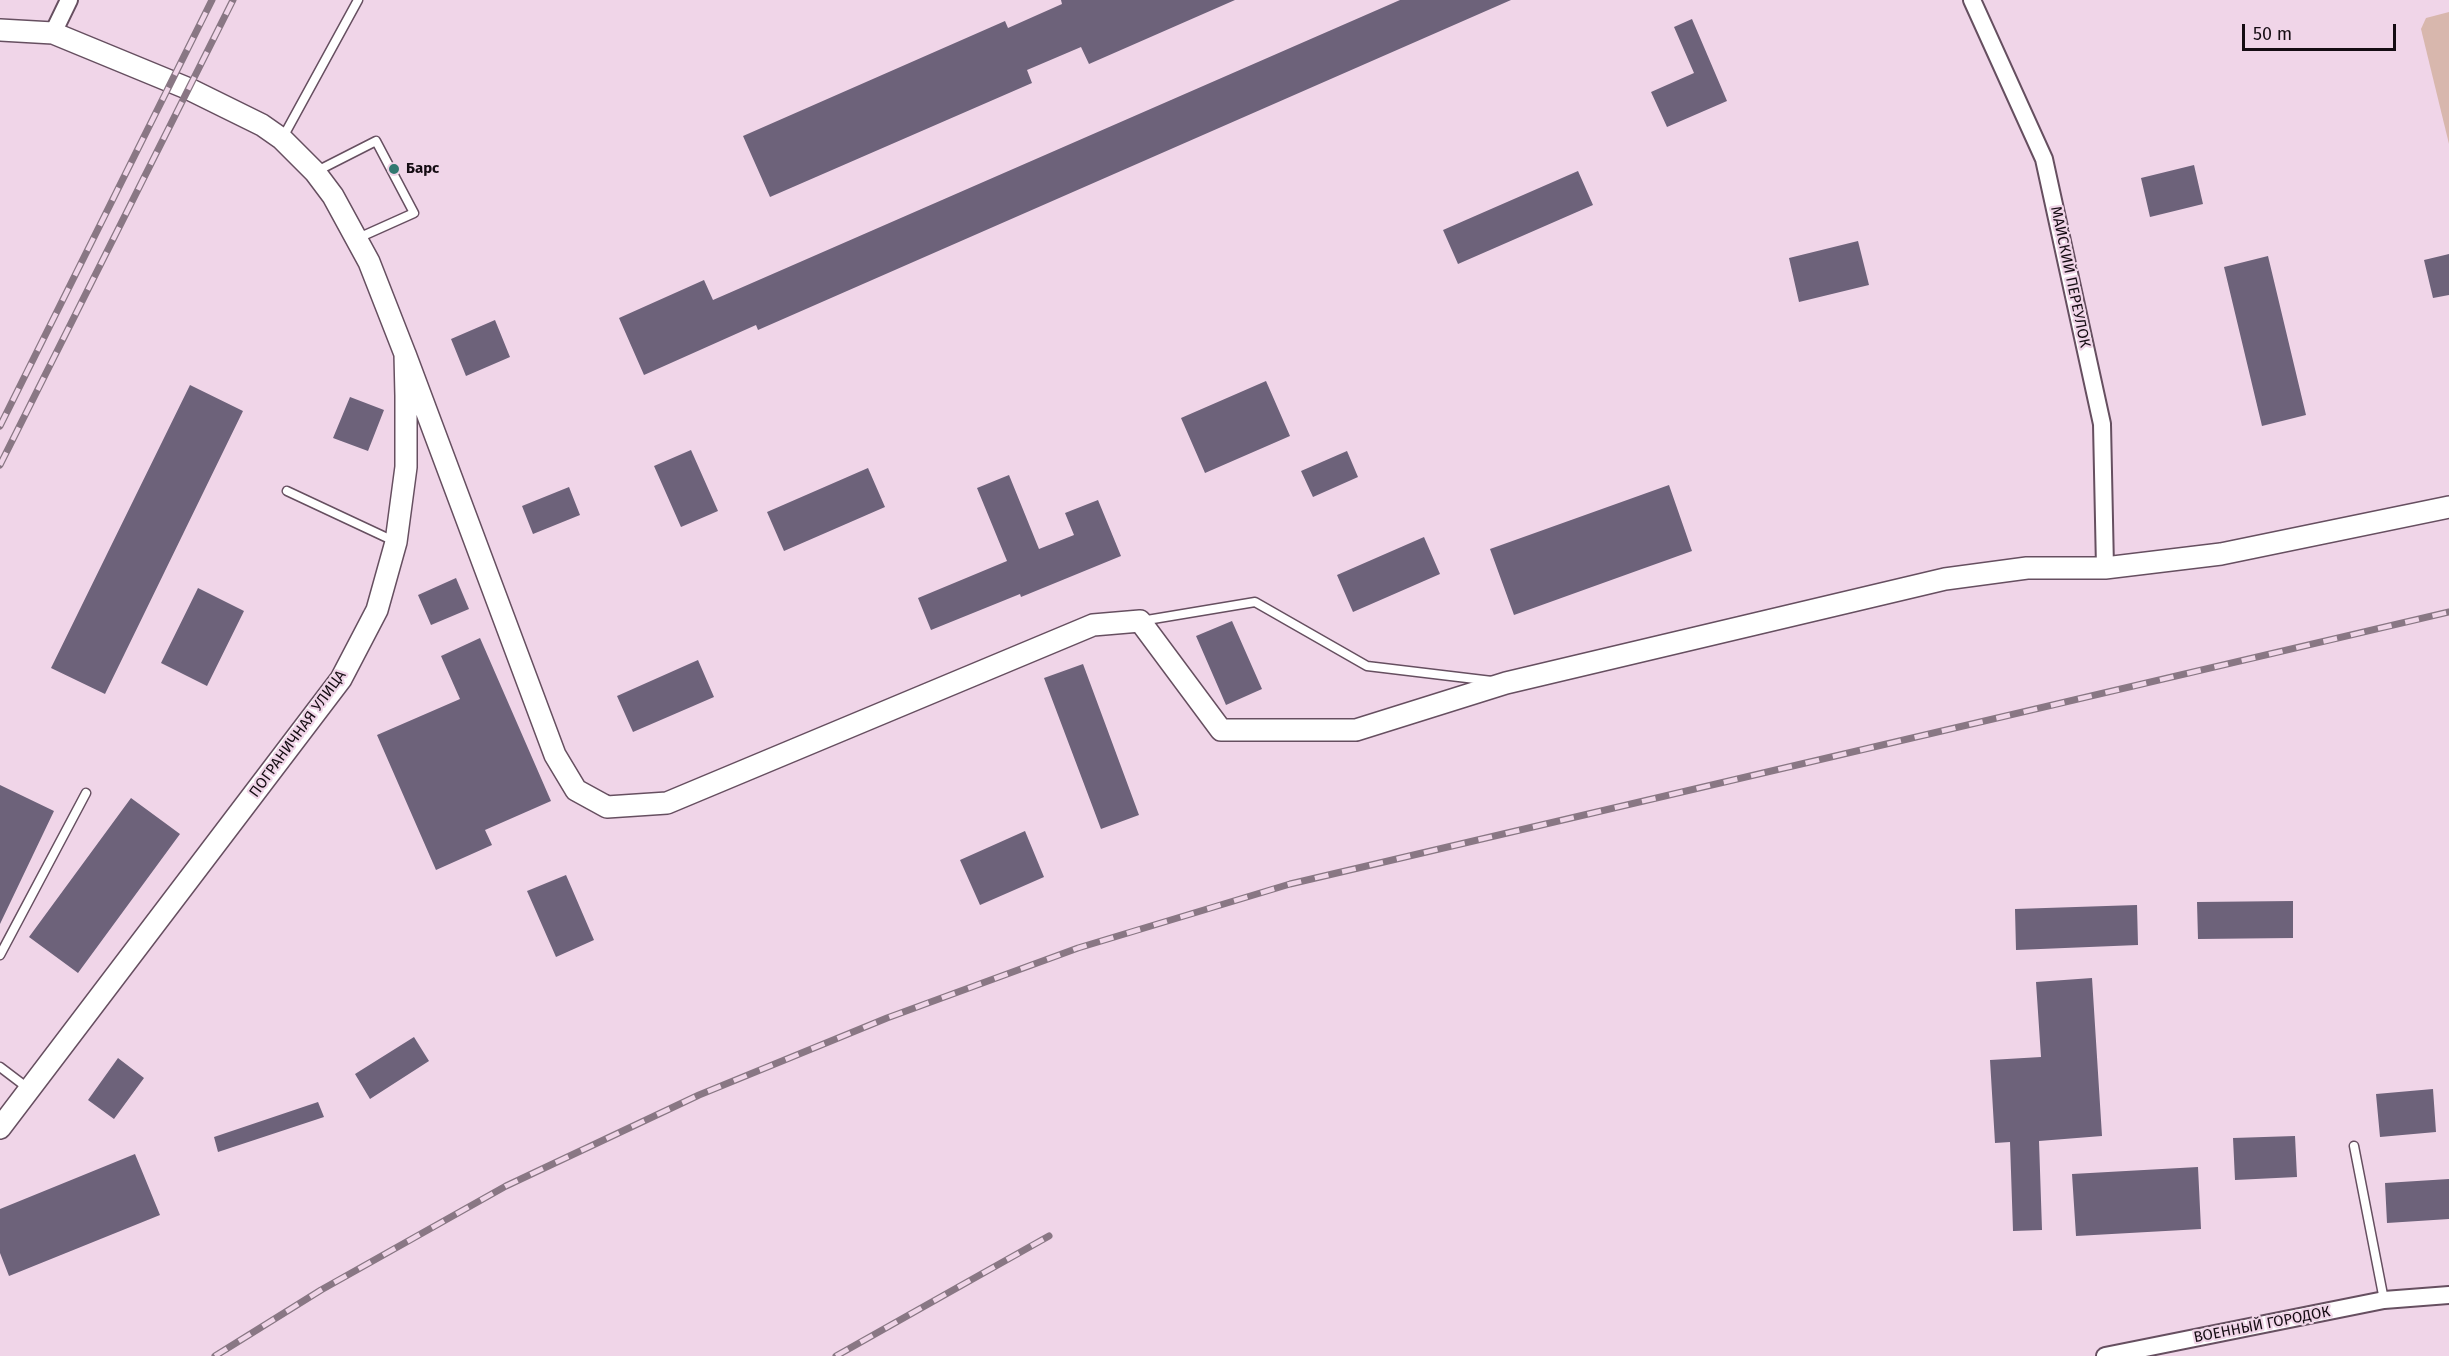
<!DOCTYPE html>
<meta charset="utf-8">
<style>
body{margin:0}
#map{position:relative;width:2449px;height:1356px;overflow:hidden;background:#f0d5e8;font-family:"Fira Sans",sans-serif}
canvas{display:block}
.scale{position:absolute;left:2242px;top:24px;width:154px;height:27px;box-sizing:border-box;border:3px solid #150c13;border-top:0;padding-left:8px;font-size:18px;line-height:21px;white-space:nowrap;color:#150c13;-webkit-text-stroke:4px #f0d5e8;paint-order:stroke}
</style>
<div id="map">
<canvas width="2449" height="1356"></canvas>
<div class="scale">50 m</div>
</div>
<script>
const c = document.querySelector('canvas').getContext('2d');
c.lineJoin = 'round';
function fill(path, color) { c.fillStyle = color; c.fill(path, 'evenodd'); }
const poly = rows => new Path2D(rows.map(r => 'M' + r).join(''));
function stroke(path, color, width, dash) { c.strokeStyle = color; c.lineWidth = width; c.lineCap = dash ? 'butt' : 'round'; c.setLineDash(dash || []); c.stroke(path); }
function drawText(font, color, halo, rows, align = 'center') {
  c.font = font + ' "Fira Sans",sans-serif'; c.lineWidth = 4.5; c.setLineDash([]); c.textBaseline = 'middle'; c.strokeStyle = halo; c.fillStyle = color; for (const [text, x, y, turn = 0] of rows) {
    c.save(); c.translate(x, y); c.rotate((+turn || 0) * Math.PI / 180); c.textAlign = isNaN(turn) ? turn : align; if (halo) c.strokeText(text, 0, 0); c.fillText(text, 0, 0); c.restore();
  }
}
const green = poly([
 [2449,12,2449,144,2421,29,2426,18]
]);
const building = poly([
 [1061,0,1235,0,1089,64,1081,47,1027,70,1032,83,770,197,743,136,1005,21,1008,28,1062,4],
 [1400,0,1511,0,758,330,756,325,644,375,619,318,704,280,713,300],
 [1692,19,1727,101,1667,127,1651,92,1694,73,1674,27],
 [2194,165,2203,204,2150,217,2141,178],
 [1578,171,1593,205,1458,264,1443,230],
 [1858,241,1869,285,1799,302,1789,258],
 [2449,254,2449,295,2433,298,2424,260],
 [2268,256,2306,415,2262,426,2224,267],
 [495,320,510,357,466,376,451,339],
 [1266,381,1290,436,1205,473,1181,418],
 [190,385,243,411,105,694,51,668],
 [350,397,384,410,368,451,333,438],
 [691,450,718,511,681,527,654,466],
 [1347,451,1358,477,1313,497,1301,471],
 [868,468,885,507,784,551,767,512],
 [1009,475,1039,549,1074,535,1065,513,1098,500,1121,556,1021,597,1020,594,931,630,918,598,1007,561,977,488],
 [1669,485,1692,551,1514,615,1490,549],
 [569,487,580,515,533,534,522,506],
 [1424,537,1440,574,1353,612,1337,575],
 [456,578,469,609,431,625,418,595],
 [198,588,244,611,207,686,161,663],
 [1232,621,1262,689,1226,705,1196,636],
 [480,638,551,801,485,830,492,845,436,870,377,735,460,699,441,656],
 [698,660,714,697,633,732,617,696],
 [1083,664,1139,815,1101,829,1044,678],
 [0,785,54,811,0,924],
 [131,798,180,834,78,973,29,937],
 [1025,831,1044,877,980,905,960,860],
 [566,875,594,940,556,957,527,891],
 [2293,901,2293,938,2198,939,2197,902],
 [2137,905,2138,945,2016,950,2015,909],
 [2092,978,2102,1136,2039,1141,2042,1230,2013,1231,2010,1142,1995,1143,1990,1060,2041,1057,2036,982],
 [414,1037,429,1061,370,1099,355,1074],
 [118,1058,144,1078,114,1119,88,1100],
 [2433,1089,2436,1132,2380,1137,2376,1094],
 [318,1102,324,1117,218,1152,214,1137],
 [2295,1136,2297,1177,2235,1180,2233,1138],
 [135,1154,160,1215,9,1276,0,1253,0,1209],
 [2198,1167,2201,1229,2076,1236,2072,1174],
 [2449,1179,2449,1219,2387,1223,2385,1183]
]);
const service = poly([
 [282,139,358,0],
 [317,171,376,141,414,213,356,239],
 [287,491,396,542],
 [1141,621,1255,602,1367,666,1492,681],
 [0,955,86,793],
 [0,1067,29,1089],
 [2354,1146,2384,1300]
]);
const minor = poly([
 [1972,0,2044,159,2102,424,2105,568],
 [53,33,69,0],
 [2105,1356,2384,1300,2449,1295]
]);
const tertiary = poly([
 [0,30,53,33,189,89,262,125,282,139,315,172,333,196,369,262,405,354,406,396,406,467,396,542,377,610,341,679,0,1128],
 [405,354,555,755,576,790,607,807,667,803,1093,625,1140,621,1221,730,1356,730,1506,683,1945,579,2027,568,2105,568,2221,554,2449,507]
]);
const rail = poly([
 [0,426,212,0],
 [0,465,233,0],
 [215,1356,321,1290,506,1186,699,1095,887,1018,1078,948,1290,884,2449,612],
 [836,1356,1049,1236]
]);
const markers = [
 [394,169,6,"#317870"]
];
const poiNames = [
 ["Барс",406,169]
];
const streetNames = [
 ["МАЙСКИЙ ПЕРЕУЛОК",2070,277,78],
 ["ПОГРАНИЧНАЯ УЛИЦА",298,734,-54],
 ["ВОЕННЫЙ ГОРОДОК",2262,1325,-11]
];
fill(green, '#d8b7ad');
fill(building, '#6d627a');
stroke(service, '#664f60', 11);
stroke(minor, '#664f60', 20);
stroke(tertiary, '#664f60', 24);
stroke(service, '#fff', 8);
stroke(minor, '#fff', 16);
stroke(tertiary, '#fff', 21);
stroke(rail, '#897784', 7);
stroke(rail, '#f0d5e8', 4.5, [14]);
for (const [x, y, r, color] of markers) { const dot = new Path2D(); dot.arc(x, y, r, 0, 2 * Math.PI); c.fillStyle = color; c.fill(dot); stroke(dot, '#f0d5e8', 2); }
drawText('bold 15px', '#150c13', '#f0d5e8', poiNames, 'left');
drawText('15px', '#150c13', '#f0d5e8', streetNames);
</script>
